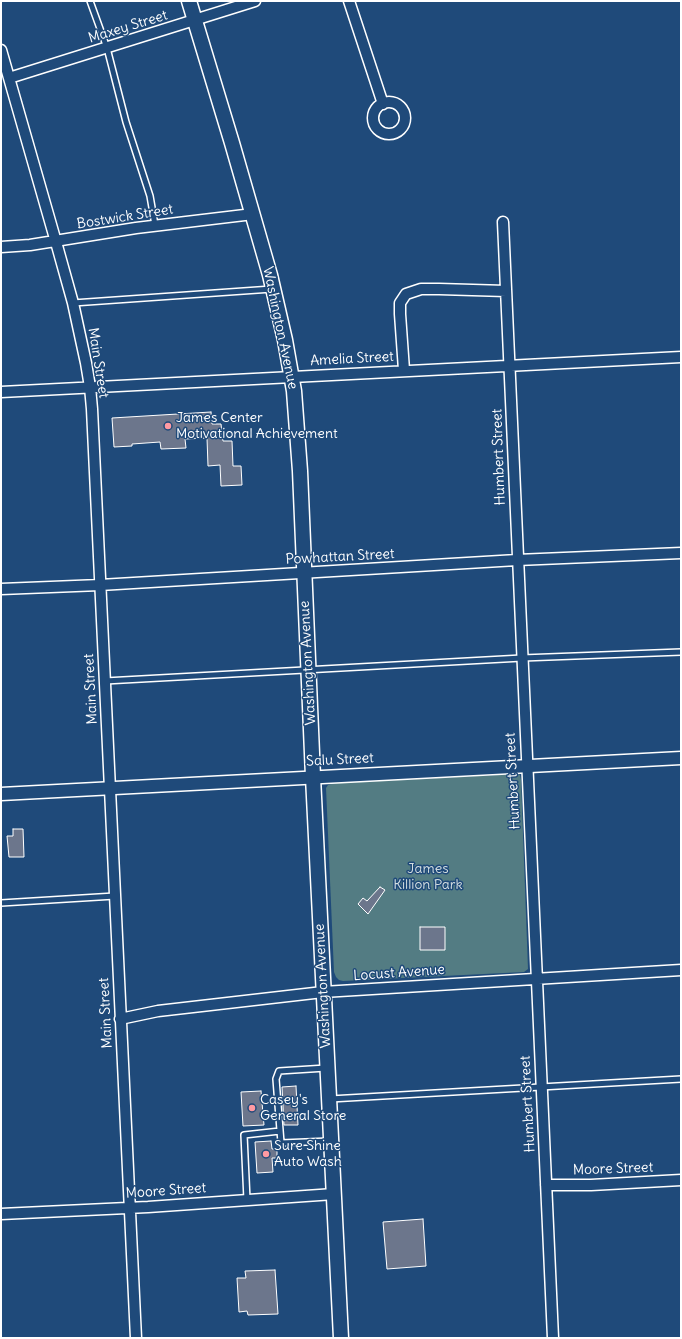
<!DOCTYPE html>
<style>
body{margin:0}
#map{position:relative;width:682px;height:1339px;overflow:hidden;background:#1f4a7a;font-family:Delius,sans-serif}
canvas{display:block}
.frame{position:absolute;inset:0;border:2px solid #fff;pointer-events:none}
</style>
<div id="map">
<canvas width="682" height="1339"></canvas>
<div class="frame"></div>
</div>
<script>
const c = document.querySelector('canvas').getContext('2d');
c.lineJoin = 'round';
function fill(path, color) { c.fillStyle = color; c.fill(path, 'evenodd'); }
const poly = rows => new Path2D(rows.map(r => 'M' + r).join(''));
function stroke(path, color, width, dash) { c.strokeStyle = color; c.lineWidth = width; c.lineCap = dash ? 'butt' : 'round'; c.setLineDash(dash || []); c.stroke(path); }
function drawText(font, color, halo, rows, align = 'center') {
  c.font = font + ' Delius,sans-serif'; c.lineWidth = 3; c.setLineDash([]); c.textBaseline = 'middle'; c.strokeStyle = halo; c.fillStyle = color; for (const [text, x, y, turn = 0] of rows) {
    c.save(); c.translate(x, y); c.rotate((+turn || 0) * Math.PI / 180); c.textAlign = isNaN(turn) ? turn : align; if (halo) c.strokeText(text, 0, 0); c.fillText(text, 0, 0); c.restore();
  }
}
const green = poly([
 [517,774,520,775,521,780,528,969,524,972,343,981,339,980,336,977,334,972,326,788,328,785,335,783]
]);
const building = poly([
 [211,412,212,424,221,424,223,441,232,441,233,466,241,466,242,485,221,486,220,465,208,466,207,438,185,439,186,448,161,449,160,442,132,444,132,446,114,447,112,418,211,412],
 [13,829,23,829,24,857,9,857,7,836,13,836,13,829],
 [380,887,385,890,368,914,358,904,363,898,367,901,380,887],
 [420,927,445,927,445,950,420,950,420,927],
 [296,1086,298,1125,284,1125,282,1087,296,1086],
 [261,1091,264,1125,243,1126,241,1092,261,1091],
 [271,1141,272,1149,277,1149,277,1158,272,1158,273,1172,257,1173,255,1142,271,1141],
 [423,1219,426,1266,387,1269,383,1222,423,1219],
 [275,1270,278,1314,248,1315,247,1311,239,1312,237,1278,246,1278,245,1271,275,1270]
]);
const service = poly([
 [90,1,107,48,126,122,150,196,155,225],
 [73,303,272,289],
 [105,681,522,658,681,652],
 [1,903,115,896],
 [326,1068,279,1071,276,1079,281,1143,330,1141],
 [330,1099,681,1079],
 [247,1200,244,1135,280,1131]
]);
const minor = poly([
 [349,1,383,104],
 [1,50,56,242,73,303,86,363,90,387,92,409,136,1338],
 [9,78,255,1],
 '373 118a16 16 0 1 1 32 0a16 16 0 1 1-32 0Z',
 [503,222,553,1338],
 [1,247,30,245,136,228,253,214],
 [404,370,400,314,400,303,406,294,421,289,439,289,506,291],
 [1,392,681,357],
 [1,589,100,585,517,560,681,553],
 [120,1019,158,1011,323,992,681,970],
 [546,1185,591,1185,681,1180],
 [1,1214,148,1207,334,1194]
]);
const tertiary = poly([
 [1,794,681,758]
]);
const secondary = poly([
 [189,1,232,143,270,275,285,340,294,391,300,471,313,777,341,1338]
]);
const markers = [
 [168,426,4,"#ff9aa2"],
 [252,1108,4,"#ff9aa2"],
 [266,1154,4,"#ff9aa2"]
];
const streetNames = [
 ["Maxey Street",128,27,-17],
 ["Bostwick Street",125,217,-9],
 ["Washington Avenue",280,328,78],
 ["Amelia Street",352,359,-3],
 ["Main Street",98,363,81],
 ["Humbert Street",499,457,-92],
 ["Powhattan Street",340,557,-3],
 ["Washington Avenue",308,663,-93],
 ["Main Street",91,689,-93],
 ["Salu Street",340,760,-3],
 ["Humbert Street",513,781,-93],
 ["Locust Avenue",399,973,-4],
 ["Washington Avenue",323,986,-93],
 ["Main Street",106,1013,-93],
 ["Humbert Street",528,1104,-93],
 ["Moore Street",613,1169,-2],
 ["Moore Street",166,1191,-4]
];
const poiNames = [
 ["James Center",176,418],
 ["Motivational Achievement",176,434],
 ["Casey's",260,1100],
 ["General Store",260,1116],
 ["Sure Shine",274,1146],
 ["Auto Wash",274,1162]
];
const parkNames = [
 ["James",428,869],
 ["Killion Park",428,885]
];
fill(green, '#537c83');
fill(building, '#6c768c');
stroke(building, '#fff', 1);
stroke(service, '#fff', 8);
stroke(minor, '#fff', 13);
stroke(tertiary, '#fff', 15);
stroke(secondary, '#fff', 17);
stroke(service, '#1f4a7a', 5);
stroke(minor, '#1f4a7a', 10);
stroke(tertiary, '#1f4a7a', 12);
stroke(secondary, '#1f4a7a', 14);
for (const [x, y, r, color] of markers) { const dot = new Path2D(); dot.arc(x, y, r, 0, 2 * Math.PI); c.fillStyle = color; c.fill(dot); stroke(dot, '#1f4a7a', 1.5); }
drawText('14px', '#fff', '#1f4a7a', streetNames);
drawText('14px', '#fff', '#1f4a7a', poiNames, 'left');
drawText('14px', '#d4dee0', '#1f4a7a', parkNames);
</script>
